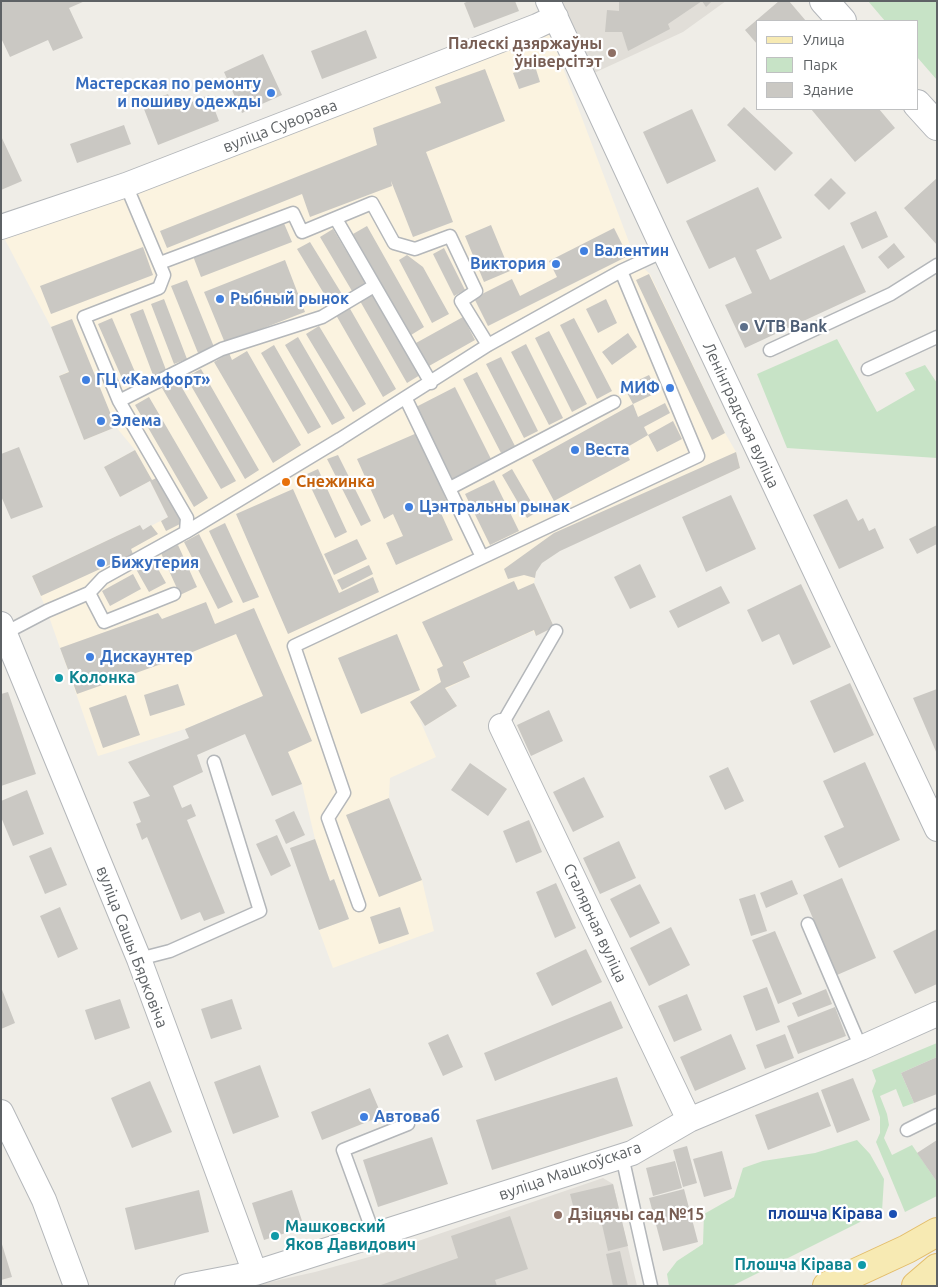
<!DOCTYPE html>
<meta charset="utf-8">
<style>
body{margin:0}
#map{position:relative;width:938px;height:1287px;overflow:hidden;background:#efede7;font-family:Ubuntu,sans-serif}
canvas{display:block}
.frame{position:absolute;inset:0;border:2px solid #5e6265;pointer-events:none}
.legend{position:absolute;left:756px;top:20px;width:162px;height:90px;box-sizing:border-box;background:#fff;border:1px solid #bfc0c1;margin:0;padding:6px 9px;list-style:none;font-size:15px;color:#5e6265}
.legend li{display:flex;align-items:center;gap:10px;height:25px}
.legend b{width:25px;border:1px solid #bfc0c1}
</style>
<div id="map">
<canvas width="938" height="1287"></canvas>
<div class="frame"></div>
<ul class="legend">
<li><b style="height:6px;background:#f7eab3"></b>Улица</li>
<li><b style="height:14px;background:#c7e3c6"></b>Парк</li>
<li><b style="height:14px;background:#cac8c3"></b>Здание</li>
</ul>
</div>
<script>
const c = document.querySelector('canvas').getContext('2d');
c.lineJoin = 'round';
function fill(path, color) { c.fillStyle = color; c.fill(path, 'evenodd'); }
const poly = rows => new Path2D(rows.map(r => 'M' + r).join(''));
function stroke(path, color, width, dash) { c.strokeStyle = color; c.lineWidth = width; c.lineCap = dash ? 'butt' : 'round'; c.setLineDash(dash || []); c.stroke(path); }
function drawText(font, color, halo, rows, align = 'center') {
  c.font = font + ' Ubuntu,sans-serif'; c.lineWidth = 4.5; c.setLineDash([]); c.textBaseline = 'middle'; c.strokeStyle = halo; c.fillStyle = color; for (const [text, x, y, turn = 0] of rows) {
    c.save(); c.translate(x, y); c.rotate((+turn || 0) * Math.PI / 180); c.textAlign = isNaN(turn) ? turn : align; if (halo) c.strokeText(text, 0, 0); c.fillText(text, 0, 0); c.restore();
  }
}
const commercial = poly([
 [549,31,632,250,638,263,650,274,725,433,736,452,740,468,560,550,542,562,536,572,534,583,554,627,536,636,533,631,464,662,470,677,446,689,457,706,425,726,419,718,436,757,390,778,389,798,422,880,434,931,333,968,319,930,349,919,334,879,330,881,315,839,302,784,263,696,185,729,98,756,47,611,32,576,140,525,143,530,168,517,150,481,120,497,104,467,135,450,116,427,84,440,59,376,69,371,51,327,3,236]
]);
const education = poly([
 [562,1,726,1,683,32,594,73],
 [603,1178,613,1184,637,1286,252,1286,315,1272,380,1254]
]);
const green = poly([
 [868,1,937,1,937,80,917,57,917,21,885,21],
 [837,339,877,412,915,390,905,373,925,365,937,383,937,458,787,448,757,374],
 [937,1043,937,1057,901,1073,914,1103,903,1107,896,1089,880,1096,887,1114,889,1125,884,1138,892,1155,912,1145,937,1182,937,1196,905,1212,876,1142,880,1133,880,1117,872,1091,876,1081,872,1070],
 [857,1140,870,1154,884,1179,882,1211,732,1286,669,1286,667,1274,677,1261,703,1244,704,1214,734,1197,743,1168,763,1161,815,1153]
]);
const building = poly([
 [1,1,85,1,69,8,83,38,53,51,48,40,10,57,1,38],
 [469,1,515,1,519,11,474,28,464,3],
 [619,1,712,1,706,7,702,1,668,24,670,29,628,51,622,32,605,32,607,10,619,11],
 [779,1,789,1,806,21,757,21,757,44,745,30],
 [366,30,377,58,322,79,311,51],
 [263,54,282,95,242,113,224,72],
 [535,66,540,82,519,89,513,73],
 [485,69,505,121,426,152,453,222,413,237,391,181,392,186,310,217,302,194,167,248,160,231,377,145,373,128,441,103,435,87],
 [168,94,174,109,209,95,219,121,158,145,142,104],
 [744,107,793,153,775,171,727,125],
 [692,109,716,161,667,184,643,132],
 [811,109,879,109,895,128,855,162],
 [124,125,131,144,77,163,70,144],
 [1,136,22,181,1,190],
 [831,178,846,193,829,210,814,195],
 [937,178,937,245,904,208],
 [758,187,782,238,756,250,770,280,844,245,866,292,745,348,725,305,752,293,735,257,709,269,686,221],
 [876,211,888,237,862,249,850,223],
 [283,221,292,242,201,277,193,256],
 [491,225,510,271,484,282,465,236],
 [367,226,424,327,411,335,353,234],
 [614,228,628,256,488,326,474,298,512,279,520,296,557,277,549,261],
 [333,229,365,283,352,291,320,237],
 [310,242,345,299,332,307,297,249],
 [894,243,905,257,888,269,878,257],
 [143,247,153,275,51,314,40,286],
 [444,248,465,290,454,296,433,254],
 [407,255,423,267,449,314,432,323,399,260],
 [285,260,305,312,225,343,204,292],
 [649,274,725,433,712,440,636,280],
 [187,280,214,347,198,353,171,286],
 [373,293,420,375,407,383,360,301],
 [164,299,187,359,174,364,151,304],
 [606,299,617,323,598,333,586,309],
 [349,307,396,389,383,397,336,315],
 [143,309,166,370,153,375,130,314],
 [463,317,475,340,429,366,416,343],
 [112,318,138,379,125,385,98,324],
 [574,318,612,391,597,399,560,325],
 [72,319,116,427,84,440,59,376,69,372,51,327],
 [319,326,366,404,353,412,306,334],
 [549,331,587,404,572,412,535,338],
 [628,333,637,347,612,365,602,352],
 [298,337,345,418,332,425,285,345],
 [526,344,563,418,549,425,511,352],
 [274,345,321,427,308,434,261,353],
 [247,351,301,445,273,463,214,362,229,353,232,360],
 [501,357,538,431,524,438,486,364],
 [201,369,259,470,245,479,186,377],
 [477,372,515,446,501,453,463,379],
 [649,375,658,392,633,404,624,387],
 [177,379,236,481,221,489,162,388],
 [455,387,492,461,453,480,416,407],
 [149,397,208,498,194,507,135,405],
 [665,403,670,413,644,427,648,435,624,449,630,460,554,501,532,460,633,404,638,417],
 [673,421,682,439,657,452,648,435],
 [417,433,449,506,440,511,453,540,396,565,386,543,403,536,393,514,384,519,357,459],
 [19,447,43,507,11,519,1,496,1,454],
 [135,450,152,480,159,477,182,523,166,531,161,521,168,517,150,481,120,497,104,467],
 [736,452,740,468,560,551,542,563,536,572,535,578,524,575,508,579,504,569,554,533],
 [338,455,371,521,361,526,327,459],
 [318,469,347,532,335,538,305,475],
 [512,469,537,512,527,518,502,475],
 [494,480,519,531,490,545,465,494],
 [293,489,339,593,373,577,379,592,288,634,236,514],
 [731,495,756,549,706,572,682,517],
 [847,499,858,521,863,518,869,531,875,528,884,548,839,569,813,515],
 [225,523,259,597,243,603,209,531],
 [140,525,143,530,151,525,158,534,131,549,133,554,41,596,32,576],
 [937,525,937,544,917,554,909,539],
 [199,534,233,602,218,609,184,542],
 [357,539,367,559,334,575,324,554],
 [178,545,197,587,180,595,161,553],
 [153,560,166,583,149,592,136,569],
 [640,564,656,597,630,609,614,577],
 [369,565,373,574,342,590,337,580],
 [133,574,141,589,110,606,102,591],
 [514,581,518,590,534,583,554,627,536,636,534,630,463,662,470,677,445,688,457,706,425,726,410,702,441,682,437,669,443,666,422,622],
 [801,584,831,647,793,665,779,634,762,642,747,610],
 [721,586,730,603,678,628,669,611],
 [206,602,215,624,254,608,312,741,288,752,302,784,272,796,245,734,197,755,203,772,173,786,182,808,191,804,196,816,187,820,225,913,204,921,200,912,181,920,147,837,142,840,136,824,141,822,133,802,150,796,128,762,189,738,185,729,263,696,236,634,178,658,77,694,60,648,158,613,162,619],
 [397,634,420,690,361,714,338,658],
 [850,683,874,735,834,753,810,701],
 [178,684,185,705,150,716,144,695],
 [937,689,937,754,913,698],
 [8,692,36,774,1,786,1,694],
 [126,695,140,735,103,748,89,708],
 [549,710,563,741,531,756,517,725],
 [865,762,900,840,839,868,824,836,844,827,823,781],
 [470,763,507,789,488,816,451,790],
 [728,767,744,801,725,810,709,776],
 [584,777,604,817,573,832,553,792],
 [27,790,44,834,13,846,1,817,1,801],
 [389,798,422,880,379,897,346,815],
 [294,811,305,835,286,844,275,820],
 [529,820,542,852,516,863,503,831],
 [277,835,291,866,271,876,256,844],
 [315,839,330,881,334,879,349,919,319,930,290,848],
 [619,841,636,878,600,894,583,858],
 [51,847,67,885,45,894,29,856],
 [842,878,876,958,837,975,803,895],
 [792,880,798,894,766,908,760,893],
 [556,883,576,928,555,938,536,892],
 [640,884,660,923,630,938,610,899],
 [755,894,767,931,751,936,739,899],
 [60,907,78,949,58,958,40,916],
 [400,907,409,934,379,944,370,917],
 [671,927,690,965,649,986,630,948],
 [937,929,937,984,915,994,893,951],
 [775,931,802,994,778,1004,752,940],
 [586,949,602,982,552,1006,536,973],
 [1,987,15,1023,1,1029],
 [767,987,780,1022,756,1031,743,996],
 [826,989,832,1004,798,1017,792,1003],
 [687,994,702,1030,674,1042,658,1006],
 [120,999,130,1028,95,1040,85,1010],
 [232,999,242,1029,211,1039,201,1009],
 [611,1001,623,1028,495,1081,484,1053],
 [835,1007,846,1036,798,1054,787,1026],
 [448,1034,463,1067,443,1076,428,1043],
 [731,1034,746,1069,695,1091,680,1057],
 [785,1034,794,1058,765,1069,756,1045],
 [937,1057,937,1094,914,1103,901,1073],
 [260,1065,279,1117,233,1134,214,1082],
 [617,1077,633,1126,492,1170,476,1120],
 [853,1078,870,1120,837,1133,821,1090],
 [150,1081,172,1132,132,1148,111,1098],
 [370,1088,382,1116,322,1140,311,1112],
 [818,1092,831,1126,768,1150,755,1115],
 [432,1137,448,1184,378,1207,363,1160],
 [937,1140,937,1182,917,1153],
 [687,1146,697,1183,683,1187,673,1150],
 [722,1151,732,1189,704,1197,693,1159],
 [675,1161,682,1188,653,1196,646,1168],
 [613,1184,628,1246,608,1251,598,1207,575,1213,570,1194],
 [684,1189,698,1242,663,1251,649,1198],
 [199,1190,209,1232,135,1250,125,1208],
 [292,1190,304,1227,264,1240,252,1203],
 [510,1216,528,1269,495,1280,497,1286,378,1286,458,1258,451,1236],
 [1,1241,12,1277,1,1280],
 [620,1251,628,1286,613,1286,606,1254]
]);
const lane = poly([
 [336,219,431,383],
 [160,263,293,213,302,232,372,203,394,243,415,249,450,236,476,291,461,301,488,345],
 [770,350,891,294,937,265],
 [868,369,937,337],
 [406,399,482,557],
 [119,401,222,349,322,317,374,286],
 [450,488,614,402],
 [186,532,340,439,488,345,621,271],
 [89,593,103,578,186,532,187,518,119,401,84,317,159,288,164,275,126,185],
 [5,633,47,611,89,593,104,622,174,594],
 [501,726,556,631],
 [359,905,328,818,344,793,294,646,698,456,621,271,664,251],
 [808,924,861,1048],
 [139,959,170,951,260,911,214,762],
 [907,1130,937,1115],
 [622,1156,651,1286],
 [374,1235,343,1150,408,1124]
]);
const street = poly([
 [548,1,664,251,937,829],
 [1,227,126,185,537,26,556,17],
 [1,624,139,959,255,1273],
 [501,726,689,1120],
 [1,1112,44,1200,76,1286],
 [187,1286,255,1273,632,1153,689,1120,861,1048,937,1014]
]);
const secondary = poly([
 [824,1,842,21],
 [917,104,937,126]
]);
const primary = poly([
 [827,1286,907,1249,937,1232],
 [916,1286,937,1268]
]);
const markers = [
 [612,53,5,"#8d6e63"],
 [271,93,5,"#3f7fe0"],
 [584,251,5,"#3f7fe0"],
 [556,264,5,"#3f7fe0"],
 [220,299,5,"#3f7fe0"],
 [744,327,5,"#5c6f8a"],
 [86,380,5,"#3f7fe0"],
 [670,388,5,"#3f7fe0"],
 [101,421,5,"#3f7fe0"],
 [575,450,5,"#3f7fe0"],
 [286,482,5,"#e8710a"],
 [409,507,5,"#3f7fe0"],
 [101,563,5,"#3f7fe0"],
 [90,657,5,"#3f7fe0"],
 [59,678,5,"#0f9aa8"],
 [364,1117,5,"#3f7fe0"],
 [893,1214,5,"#1a4fb4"],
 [558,1215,5,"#8d6e63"],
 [275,1236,5,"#0f9aa8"],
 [862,1265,5,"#0f9aa8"]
];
const educationNames = [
 ["Палескі дзяржаўны",602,44],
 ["ўніверсітэт",602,62],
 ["Дзіцячы сад №15",568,1215,"left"]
];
const shopNames = [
 ["Мастерская по ремонту",261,84,"right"],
 ["и пошиву одежды",261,102,"right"],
 ["Валентин",594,251],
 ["Виктория",546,264,"right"],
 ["Рыбный рынок",230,299],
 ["ГЦ «Камфорт»",96,380],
 ["МИФ",660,388,"right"],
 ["Элема",111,421],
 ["Веста",585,450],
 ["Цэнтральны рынак",419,507],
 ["Бижутерия",111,563],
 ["Дискаунтер",100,657],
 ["Автоваб",374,1117]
];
const streetNames = [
 ["вуліца Суворава",280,126,-21],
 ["Ленінградская вуліца",741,415,65],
 ["Сталярная вуліца",595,923,65],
 ["вуліца Сашы Бярковіча",132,947,69],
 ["вуліца Машкоўскага",570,1171,-19]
];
const serviceNames = [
 ["VTB Bank",754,327]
];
const foodNames = [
 ["Снежинка",296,482]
];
const cultureNames = [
 ["Колонка",69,678],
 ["Машковский",285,1227],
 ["Яков Давидович",285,1245],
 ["Плошча Кірава",852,1265,"right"]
];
const transitNames = [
 ["плошча Кірава",883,1214]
];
fill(commercial, '#fbf3e0');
fill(education, '#e1ded8');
fill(green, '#c7e3c6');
fill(building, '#cac8c3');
stroke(lane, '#b4b7ba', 15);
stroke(street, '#b4b7ba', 26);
stroke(secondary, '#b3b6ba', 30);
stroke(primary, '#e3bd6b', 30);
stroke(lane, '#fff', 12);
stroke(street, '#fff', 24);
stroke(secondary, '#fff', 28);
stroke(primary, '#f7eab3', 28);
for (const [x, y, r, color] of markers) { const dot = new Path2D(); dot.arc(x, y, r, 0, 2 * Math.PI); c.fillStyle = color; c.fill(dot); stroke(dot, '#fff', 2); }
drawText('bold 16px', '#785e54', '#fff', educationNames, 'right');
drawText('bold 16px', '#366cbe', '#fff', shopNames, 'left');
drawText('16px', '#5e6265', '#fff', streetNames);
drawText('bold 16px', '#4e5e75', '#fff', serviceNames, 'left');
drawText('bold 16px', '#c56008', '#fff', foodNames, 'left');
drawText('bold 16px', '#0d838f', '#fff', cultureNames, 'left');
drawText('bold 16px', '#164399', '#fff', transitNames, 'right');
</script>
